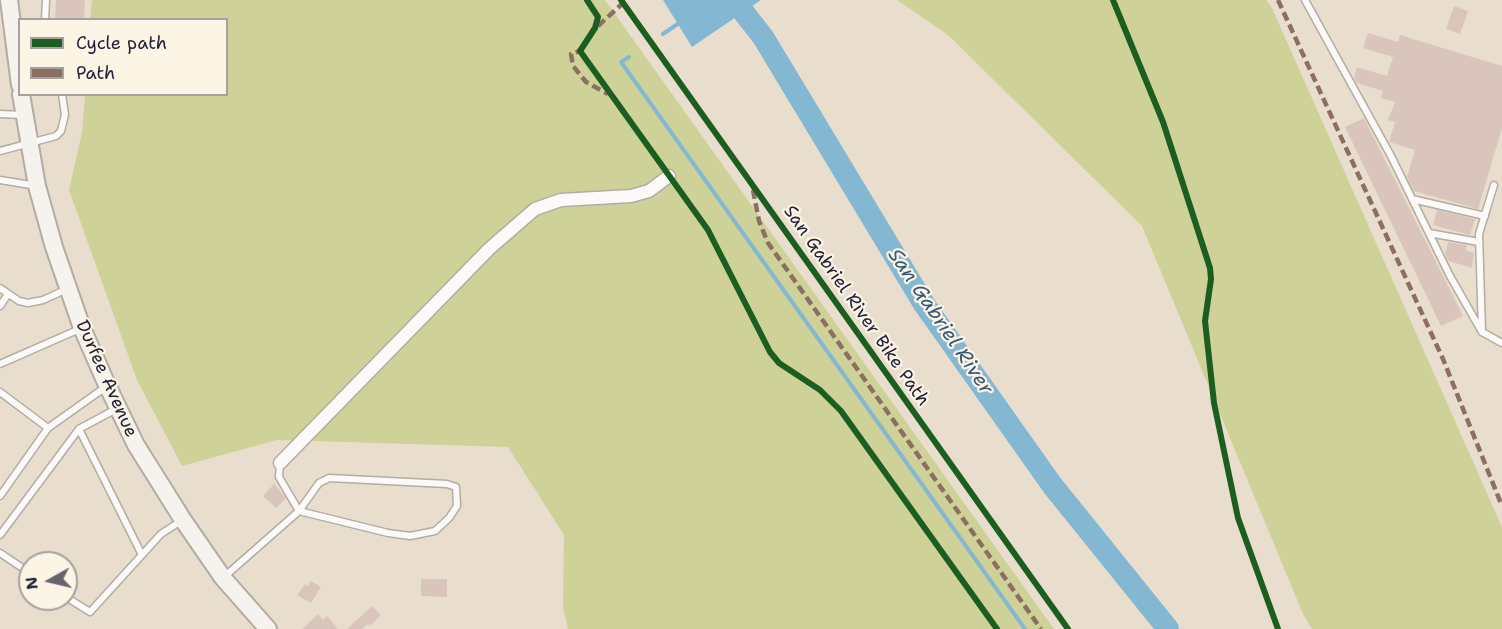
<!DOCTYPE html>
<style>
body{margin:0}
#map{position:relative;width:1502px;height:629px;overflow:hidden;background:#e9dece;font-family:"Shantell Sans",sans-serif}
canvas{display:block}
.legend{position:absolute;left:18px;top:18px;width:210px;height:78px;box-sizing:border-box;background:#fcf5e5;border:2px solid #a5a1a1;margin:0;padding:8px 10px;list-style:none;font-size:18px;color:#22223b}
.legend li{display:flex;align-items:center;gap:12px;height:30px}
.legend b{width:30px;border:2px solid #a5a1a1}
.north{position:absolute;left:18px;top:551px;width:60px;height:60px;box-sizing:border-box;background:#fcf5e5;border:2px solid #a5a1a1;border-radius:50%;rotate:262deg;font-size:16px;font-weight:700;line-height:24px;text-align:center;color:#22223b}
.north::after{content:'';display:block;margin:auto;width:21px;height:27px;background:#68646e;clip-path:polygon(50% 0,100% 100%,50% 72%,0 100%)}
</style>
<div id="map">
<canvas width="1502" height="629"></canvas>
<ul class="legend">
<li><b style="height:8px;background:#1b5e20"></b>Cycle path</li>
<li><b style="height:8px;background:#8d6e63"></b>Path</li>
</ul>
<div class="north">N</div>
</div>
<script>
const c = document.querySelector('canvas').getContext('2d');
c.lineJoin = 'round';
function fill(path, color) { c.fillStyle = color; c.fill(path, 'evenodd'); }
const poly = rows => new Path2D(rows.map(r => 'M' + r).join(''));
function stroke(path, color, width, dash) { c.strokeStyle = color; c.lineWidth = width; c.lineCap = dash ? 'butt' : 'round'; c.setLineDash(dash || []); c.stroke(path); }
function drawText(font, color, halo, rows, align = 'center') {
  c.font = font + ' "Shantell Sans",sans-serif'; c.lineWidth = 4.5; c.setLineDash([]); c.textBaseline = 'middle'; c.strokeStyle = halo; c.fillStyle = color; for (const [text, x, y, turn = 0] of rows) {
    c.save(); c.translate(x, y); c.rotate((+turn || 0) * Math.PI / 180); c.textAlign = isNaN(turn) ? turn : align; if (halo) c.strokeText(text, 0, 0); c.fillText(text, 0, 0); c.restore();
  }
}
const green = poly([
 [92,0,605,0,1054,629,568,629,563,607,564,535,508,447,277,440,182,466,137,380,69,190,82,132,85,95,226,94,226,20,90,19],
 [897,0,1266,0,1272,8,1502,527,1502,629,1312,629,1303,614,1142,226,948,35]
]);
const water = poly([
 [663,0,761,0,692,47]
]);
const stream = poly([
 [663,34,682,21],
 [629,57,621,62,1025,629]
]);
const river = poly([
 [734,0,763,37,924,304,1052,485,1168,629]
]);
const building = poly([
 [56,0,85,0,84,20,55,20],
 [1454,6,1468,11,1460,34,1446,29],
 [1368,33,1398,42,1400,35,1502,66,1502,128,1478,209,1414,191,1407,177,1415,150,1389,142,1395,122,1388,120,1395,102,1381,98,1383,91,1357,83,1354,78,1357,67,1387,76,1393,57,1363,48],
 [1364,118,1463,316,1441,326,1345,127],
 [1437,210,1475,219,1470,235,1433,225],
 [1448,242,1467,245,1465,250,1474,253,1472,268,1449,261,1445,254],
 [274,484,286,498,276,508,263,496],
 [421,579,447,579,447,597,421,596],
 [311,581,321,587,311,603,297,595,305,584,308,586],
 [372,606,381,615,370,626,368,624,362,629,347,629],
 [318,614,323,620,327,616,338,629,302,629]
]);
const lane = poly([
 [1305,0,1391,156,1450,276,1482,332,1502,343],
 [45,20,46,0],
 [0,114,23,115],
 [0,151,56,136,61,131,65,115,62,94],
 [0,180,37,186],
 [1412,199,1485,216],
 [1429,233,1479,242],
 [0,288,19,301,28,303,43,300,67,289],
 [0,306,8,294],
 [1482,332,1479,234,1494,185],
 [0,364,82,328],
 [0,392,48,428],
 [79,429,142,555],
 [0,496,48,428,107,386],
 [0,535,79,429,118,408],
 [0,553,30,573],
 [224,577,299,511,319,483,329,478,447,484,456,487,457,506,449,518,435,531,410,536,388,533,299,511,279,477,280,463],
 [66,597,90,612,161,534,181,521]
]);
const street = poly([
 [280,463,489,249,535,209,561,200,631,196,649,191,669,176]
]);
const secondary = poly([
 [9,0,20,85],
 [21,94,37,186,54,247,82,328,107,385,136,445,183,520,223,578,268,629]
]);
const quiet = poly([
 [1278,0,1443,359,1502,506],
 [598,26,623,3],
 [582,47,580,51,571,54,573,66,586,82,608,94],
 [753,190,759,221,768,243,1041,629]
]);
const cycleway = poly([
 [587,0,598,17,595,28,580,51,708,230,770,352,779,363,820,390,841,411,997,629],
 [621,0,1068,629],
 [1113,0,1163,122,1210,268,1211,279,1205,321,1214,403,1238,518,1278,629]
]);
const streetNames = [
 ["San Gabriel River Bike Path",856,306,55],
 ["Durfee Avenue",106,379,66]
];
const waterNames = [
 ["San Gabriel River",940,322,56]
];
fill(green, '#ced298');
fill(water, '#84b8d2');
stroke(stream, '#84b8d2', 4);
stroke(river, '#84b8d2', 22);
fill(building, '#dac5bc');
stroke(lane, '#b3aca5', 9);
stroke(street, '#b3aca5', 15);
stroke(secondary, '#b3aca5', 20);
stroke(lane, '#fcfaf8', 6);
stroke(street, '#fcfaf8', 12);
stroke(secondary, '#f6f2ed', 16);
stroke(quiet, '#8d6e63', 4.5, [9, 4.5]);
stroke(cycleway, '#1b5e20', 6);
drawText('18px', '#22223b', '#fcf5e5', streetNames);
drawText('italic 20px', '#385878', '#fcf5e5', waterNames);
</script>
